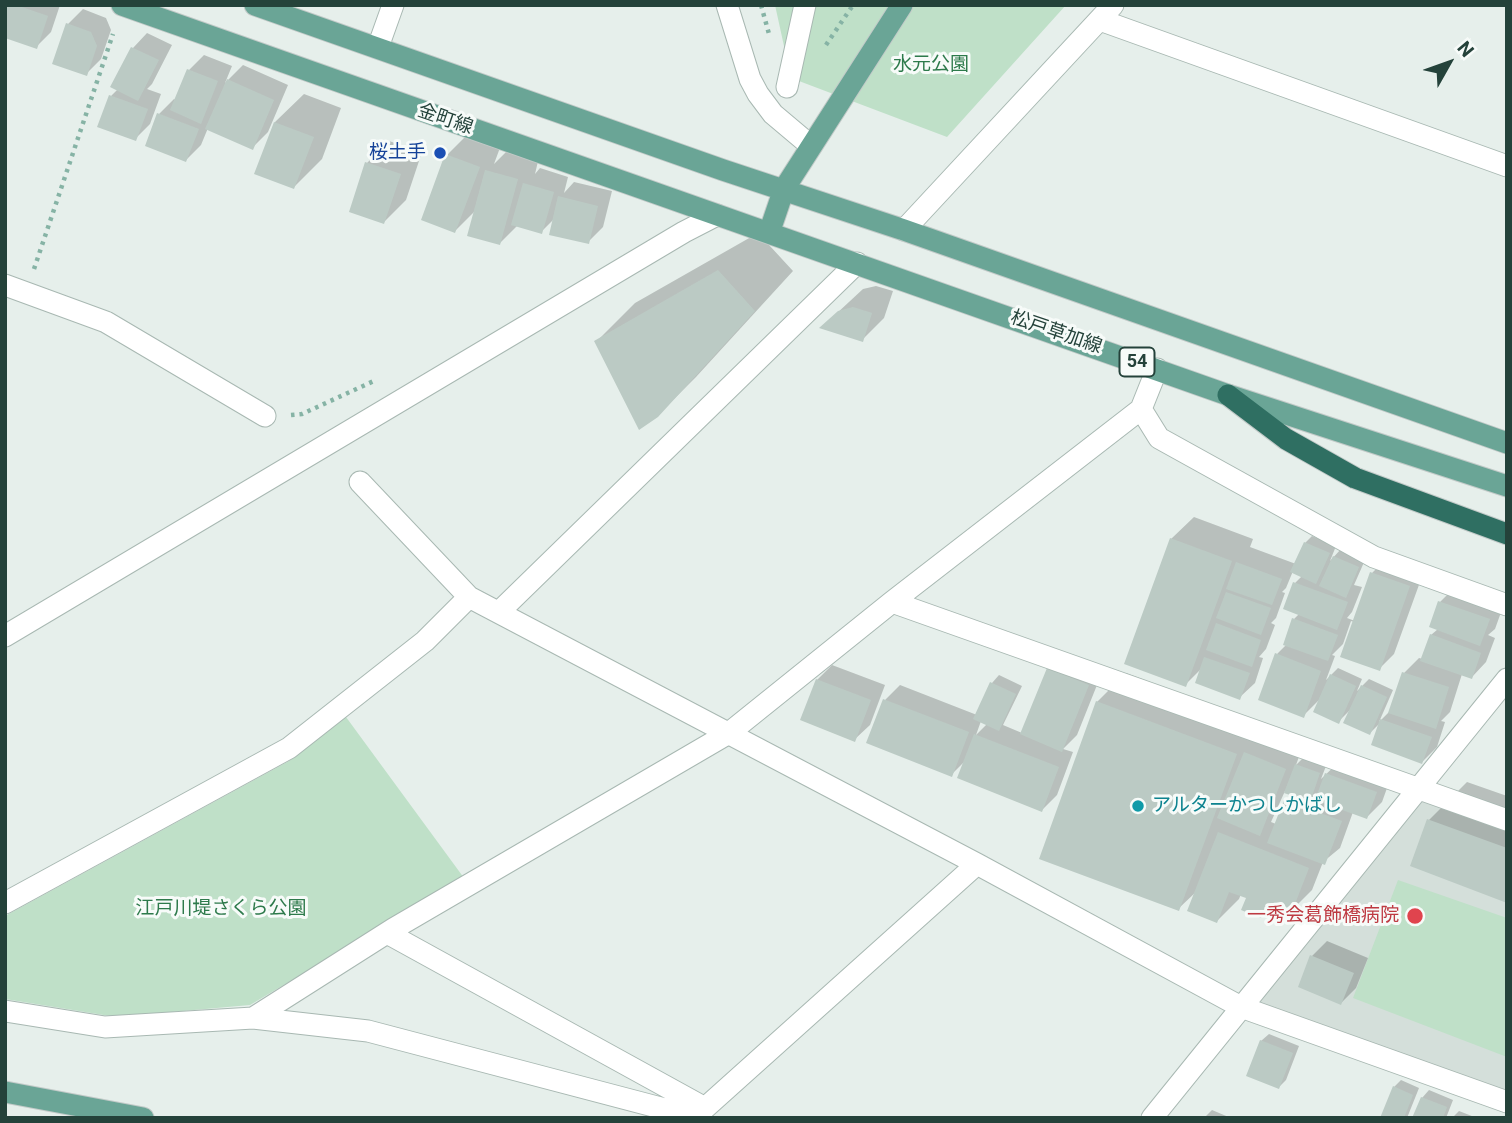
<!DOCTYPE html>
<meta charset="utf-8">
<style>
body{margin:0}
#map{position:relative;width:1512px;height:1123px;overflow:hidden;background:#e6efeb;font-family:Roboto,sans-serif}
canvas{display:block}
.frame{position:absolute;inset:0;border:7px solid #24423a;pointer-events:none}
.north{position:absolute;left:1414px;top:28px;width:70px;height:70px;-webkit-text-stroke:5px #f7fbf9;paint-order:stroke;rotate:50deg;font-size:19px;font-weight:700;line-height:28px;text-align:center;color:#24423a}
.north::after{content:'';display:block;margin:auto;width:24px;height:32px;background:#24423a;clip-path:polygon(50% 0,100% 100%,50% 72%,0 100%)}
</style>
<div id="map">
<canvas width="1512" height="1123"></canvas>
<div class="frame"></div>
<div class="north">N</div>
</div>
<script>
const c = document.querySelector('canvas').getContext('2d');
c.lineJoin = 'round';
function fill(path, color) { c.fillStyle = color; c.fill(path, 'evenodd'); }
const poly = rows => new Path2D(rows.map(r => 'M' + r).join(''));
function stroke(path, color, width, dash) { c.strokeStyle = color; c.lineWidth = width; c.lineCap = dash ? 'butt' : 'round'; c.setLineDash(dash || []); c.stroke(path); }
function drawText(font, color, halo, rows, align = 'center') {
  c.font = font + ' Roboto,"Noto Sans JP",sans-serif'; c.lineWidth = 6; c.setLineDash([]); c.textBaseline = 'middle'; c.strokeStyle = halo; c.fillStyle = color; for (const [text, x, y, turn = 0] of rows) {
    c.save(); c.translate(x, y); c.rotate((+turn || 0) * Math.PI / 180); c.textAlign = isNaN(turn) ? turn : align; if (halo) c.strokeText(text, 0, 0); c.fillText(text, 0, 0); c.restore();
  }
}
const built = poly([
 [1420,798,1507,829,1507,1093,1253,1004]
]);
const green = poly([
 [775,5,1066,5,947,137,791,78],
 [346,717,464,878,250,1005,116,1017,5,999,5,916,289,761],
 [1398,880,1507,918,1507,1057,1353,998]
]);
const shadow = poly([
 [8,5,60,5,51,32,36,47,5,36,5,13],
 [83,9,106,18,111,30,101,59,86,74,68,24],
 [147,33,172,45,152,84,147,89,161,94,150,124,135,139,111,96,118,89,112,86,133,48],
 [204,55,232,66,225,83,243,65,288,85,268,132,253,147,208,128,201,145,186,160,159,114,174,99,176,100,189,70],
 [304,94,341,108,322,159,294,187,256,173,275,122],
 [469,133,501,145,494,164,509,149,539,157,535,174,540,168,568,177,564,193,574,182,612,191,603,227,588,242,554,219,541,232,518,225,500,243,476,210,455,231,447,155],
 [389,141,422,152,406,200,384,222,367,163],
 [758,233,793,271,696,377,657,416,596,342,635,303],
 [876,286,893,291,884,318,862,340,822,327,863,289],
 [1194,517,1253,539,1250,547,1296,564,1305,543,1312,536,1336,546,1330,561,1341,549,1365,560,1354,585,1362,587,1352,612,1347,618,1355,621,1372,573,1387,558,1424,571,1394,654,1379,669,1354,622,1351,621,1343,644,1332,655,1335,656,1326,680,1338,668,1362,679,1357,691,1369,679,1393,690,1379,722,1392,709,1404,673,1419,658,1423,659,1431,635,1438,629,1440,602,1455,587,1504,604,1495,629,1488,635,1495,638,1486,662,1472,677,1462,674,1450,712,1441,721,1445,722,1437,747,1422,762,1381,722,1370,733,1351,709,1338,722,1320,699,1303,716,1277,654,1287,644,1294,619,1300,613,1286,608,1295,583,1302,576,1293,571,1286,588,1282,592,1285,593,1276,618,1271,623,1275,625,1266,649,1259,657,1263,658,1255,683,1240,697,1201,669,1185,685,1171,539],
 [832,665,885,685,870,725,855,739,817,680],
 [1048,669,1103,670,1077,735,1063,749,1073,752,1057,795,1042,810,965,761,951,775,885,700,900,685,977,715,992,683,999,675,1022,686,1003,725,1022,733],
 [981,721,987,724,976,735],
 [1126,673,1265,725,1300,754,1296,765,1303,758,1326,766,1321,779,1342,759,1391,777,1382,802,1367,817,1353,812,1340,848,1323,862,1312,890,1290,912,1271,905,1261,916,1248,897,1241,894,1239,899,1217,921,1197,891,1178,909,1097,702],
 [1285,791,1292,794,1286,801,1276,824,1271,822],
 [1467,782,1507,796,1507,902,1429,820],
 [1327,941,1368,958,1356,988,1341,1003,1312,956],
 [1269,1034,1299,1046,1286,1080,1279,1087,1261,1041],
 [1401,1080,1419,1088,1407,1118,1382,1118,1394,1087],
 [1429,1090,1453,1100,1446,1118,1414,1118,1422,1098],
 [1212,1110,1231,1118,1204,1118],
 [1459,1111,1477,1118,1452,1118]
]);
const building = poly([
 [6,5,16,5,48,16,37,49,5,38],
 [66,23,91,32,97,46,87,76,52,64],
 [131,47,159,60,138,101,110,87],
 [187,69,218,81,201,124,170,110],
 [227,79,274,100,253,150,205,129],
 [109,95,148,109,136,141,97,127],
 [157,113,199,129,186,162,145,146],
 [274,122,314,137,294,189,254,174],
 [445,154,480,167,455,233,421,220],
 [365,162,401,174,384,224,349,212],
 [485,170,518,179,500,245,467,236],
 [523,183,554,192,542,234,511,225],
 [558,196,598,206,589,244,549,235],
 [718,270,755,311,658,417,639,430,594,341],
 [853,307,872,313,863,342,819,328,838,311],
 [1170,538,1232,561,1186,687,1124,664],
 [1304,542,1330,553,1316,584,1290,572],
 [1333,556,1359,567,1346,598,1319,586],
 [1236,562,1282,579,1272,605,1226,589],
 [1370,572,1410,586,1380,671,1340,657],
 [1293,582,1348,602,1337,630,1283,609],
 [1226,592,1271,608,1261,635,1216,618],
 [1438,601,1490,619,1480,646,1429,627],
 [1292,618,1338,635,1328,661,1283,645],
 [1216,623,1261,640,1252,667,1206,650],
 [1430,634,1481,653,1472,679,1420,661],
 [1275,653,1321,671,1304,718,1258,700],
 [1204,657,1250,673,1240,700,1195,683],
 [1047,668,1089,685,1062,752,1020,734],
 [1402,672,1449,687,1436,729,1388,713],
 [1330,674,1356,686,1339,724,1313,712],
 [816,679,871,700,855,742,800,720],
 [990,682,1016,694,999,731,973,719],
 [1361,685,1387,697,1370,735,1343,723],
 [883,699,969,732,952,777,866,743],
 [1096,701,1237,754,1179,911,1039,859],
 [1380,719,1432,737,1422,764,1371,745],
 [974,734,1059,767,1042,812,957,778],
 [1244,752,1286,769,1260,836,1217,818],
 [1295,764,1320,773,1310,802,1284,793],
 [1325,773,1377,792,1367,819,1315,800],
 [1284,800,1342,821,1325,865,1267,843],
 [1427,819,1507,848,1507,903,1410,866],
 [1218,832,1309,868,1291,914,1266,905,1261,918,1241,910,1246,898,1229,892,1217,923,1187,911],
 [1310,955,1354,973,1341,1005,1298,987],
 [1260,1040,1293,1053,1279,1089,1246,1076],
 [1393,1086,1413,1095,1404,1118,1380,1118],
 [1421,1097,1447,1107,1443,1118,1412,1118]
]);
const path = poly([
 [761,5,769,34],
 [826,45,853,5],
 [34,269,113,34],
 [291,415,302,414,376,380]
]);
const minor = poly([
 [727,5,750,79,758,94,773,114,811,146],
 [1100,20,1507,166],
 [378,47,393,5],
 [787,87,805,5],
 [904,230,1113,5],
 [5,285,106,322,265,416],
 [1141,409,1159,438,1374,557,1507,605],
 [360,482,469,597,977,864,1241,1007,1507,1102],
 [892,602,1507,820],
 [499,612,857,263],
 [5,636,684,232,717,215],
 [5,903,289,748,425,641,469,597],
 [387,933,705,1108],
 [5,1011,105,1027,253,1018,368,1031,695,1117,977,864],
 [253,1018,393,929,729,733,892,602,1141,409,1157,369],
 [1152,1118,1507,679]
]);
const major = poly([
 [122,5,1228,395,1507,486],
 [255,5,723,170,904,230,1507,443],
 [769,233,784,189,902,5],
 [5,1092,143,1118]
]);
const highway = poly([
 [1228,395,1286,439,1355,478,1507,534]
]);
const markers = [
 [440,153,7,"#1a4fb4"],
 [1138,806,7,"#0f9aa8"],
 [1415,916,9,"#e0444e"]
];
const shields = [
 [1137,362,35]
];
const shieldNames = [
 ["54",1137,362]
];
const parkNames = [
 ["水元公園",931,65],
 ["江戸川堤さくら公園",221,909]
];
const streetNames = [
 ["金町線",445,120,19],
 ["松戸草加線",1056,333,19]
];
const transitNames = [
 ["桜土手",426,153]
];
const cultureNames = [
 ["アルターかつしかばし",1152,806]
];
const healthNames = [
 ["一秀会葛飾橋病院",1399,916]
];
fill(built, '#d4dfda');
fill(green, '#bfe0c8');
fill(shadow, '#0003');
fill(building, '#bbcac4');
stroke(minor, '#a8b8b2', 23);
stroke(major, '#c2cac8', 23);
stroke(highway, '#c2cac8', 23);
stroke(path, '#86b3a5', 4.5, [3.5, 5]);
stroke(minor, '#fff', 21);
stroke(major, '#6aa596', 21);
stroke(highway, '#2f6f62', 21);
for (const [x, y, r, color] of markers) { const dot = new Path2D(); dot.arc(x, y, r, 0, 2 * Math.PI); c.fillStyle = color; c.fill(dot); stroke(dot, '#f7fbf9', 2.5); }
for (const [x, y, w] of shields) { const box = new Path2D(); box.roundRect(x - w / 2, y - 14.5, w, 29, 5); c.fillStyle = '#f7fbf9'; c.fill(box); stroke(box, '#24423a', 2); }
drawText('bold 18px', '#24423a', null, shieldNames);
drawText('19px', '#2d7a4b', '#f7fbf9', parkNames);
drawText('19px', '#24423a', '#f7fbf9', streetNames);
drawText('19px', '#164399', '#f7fbf9', transitNames, 'right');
drawText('19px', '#0d838f', '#f7fbf9', cultureNames, 'left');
drawText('19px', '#be3a42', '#f7fbf9', healthNames, 'right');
</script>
